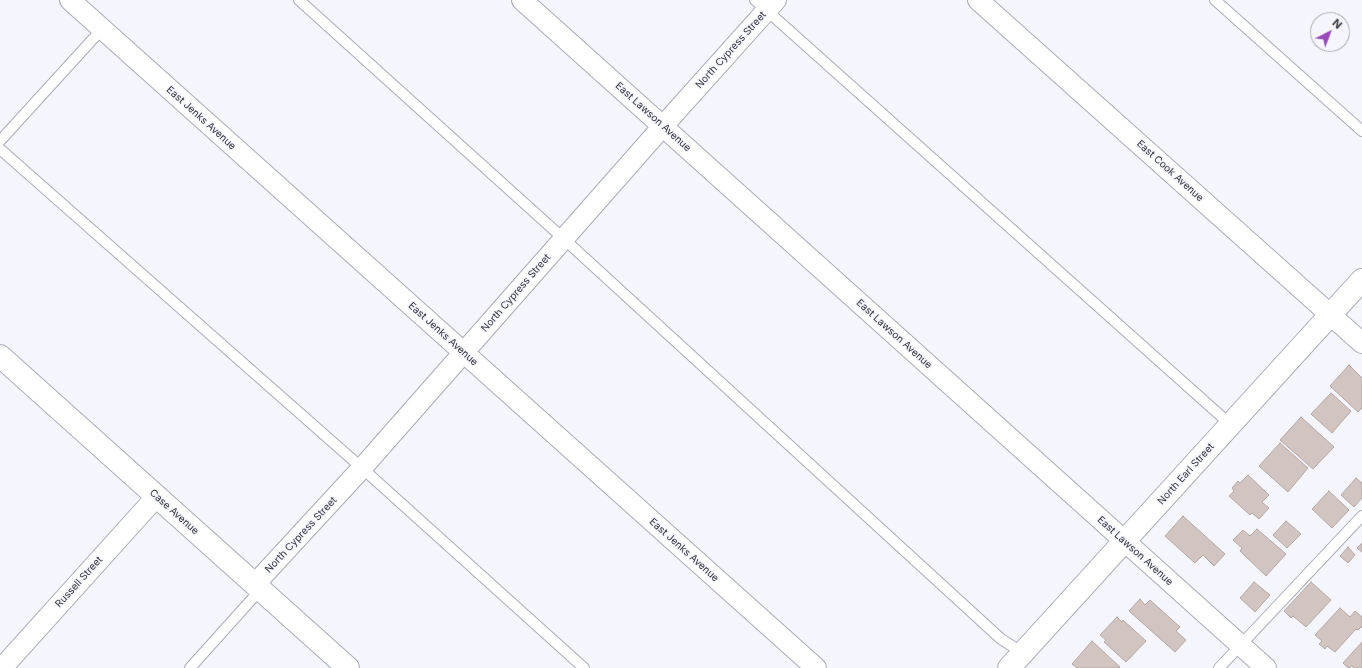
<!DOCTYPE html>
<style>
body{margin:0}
#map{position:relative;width:1362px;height:668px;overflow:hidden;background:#f5f6fd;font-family:Inter,sans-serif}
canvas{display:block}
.north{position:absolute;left:1310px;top:12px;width:40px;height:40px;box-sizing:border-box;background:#f5f6fd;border:1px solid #a7a8ae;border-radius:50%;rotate:42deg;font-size:11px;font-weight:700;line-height:16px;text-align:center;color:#333338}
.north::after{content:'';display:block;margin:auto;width:14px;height:18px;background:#984abb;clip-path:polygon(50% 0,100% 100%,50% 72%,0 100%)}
</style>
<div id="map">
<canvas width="1362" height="668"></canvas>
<div class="north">N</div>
</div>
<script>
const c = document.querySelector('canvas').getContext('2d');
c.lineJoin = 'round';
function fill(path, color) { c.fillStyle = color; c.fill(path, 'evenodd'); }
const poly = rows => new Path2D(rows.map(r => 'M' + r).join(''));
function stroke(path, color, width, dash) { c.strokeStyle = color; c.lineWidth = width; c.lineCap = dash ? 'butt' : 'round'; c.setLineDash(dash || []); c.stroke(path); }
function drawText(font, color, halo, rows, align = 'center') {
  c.font = font + ' Inter,sans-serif'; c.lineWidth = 3; c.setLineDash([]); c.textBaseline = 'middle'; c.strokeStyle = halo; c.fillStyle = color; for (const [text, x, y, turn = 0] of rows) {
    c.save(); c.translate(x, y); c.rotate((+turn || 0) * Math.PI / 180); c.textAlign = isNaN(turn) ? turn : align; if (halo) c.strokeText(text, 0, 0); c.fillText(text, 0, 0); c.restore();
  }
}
const building = poly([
 [1349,365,1362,378,1362,408,1358,412,1330,386,1349,365],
 [1331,393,1351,411,1332,433,1311,414,1331,393],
 [1301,417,1334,447,1313,469,1280,440,1301,417],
 [1280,443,1308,468,1288,492,1259,466,1280,443],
 [1248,475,1269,495,1262,502,1269,508,1259,519,1252,513,1250,515,1229,496,1234,491,1232,488,1238,481,1240,483,1248,475],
 [1356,478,1362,483,1362,498,1354,507,1341,495,1356,478],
 [1329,491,1349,510,1332,528,1312,509,1329,491],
 [1183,516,1225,554,1214,566,1203,555,1195,563,1165,536,1183,516],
 [1286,521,1301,534,1287,548,1273,535,1286,521],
 [1257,529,1286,554,1266,576,1240,551,1242,548,1233,540,1243,530,1250,536,1257,529],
 [1362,543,1362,552,1357,548,1362,543],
 [1348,547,1355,555,1348,563,1340,556,1348,547],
 [1254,582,1270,595,1255,612,1240,598,1254,582],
 [1311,582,1331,600,1306,627,1293,616,1291,618,1284,611,1311,582],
 [1140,599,1145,605,1150,600,1180,627,1176,631,1186,640,1175,652,1129,611,1140,599],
 [1340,608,1350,617,1355,611,1362,617,1362,628,1361,627,1358,630,1356,629,1335,652,1327,646,1325,649,1319,644,1322,641,1315,635,1340,608],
 [1117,617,1122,622,1123,620,1146,641,1126,662,1104,642,1106,640,1100,635,1117,617],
 [1092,641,1120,667,1119,668,1077,668,1072,664,1092,641],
 [1362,642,1362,668,1354,668,1352,666,1348,668,1343,663,1362,642]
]);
const lane = poly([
 [299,0,564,239,1001,639,1023,653],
 [755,0,1231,425],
 [1215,0,1362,131],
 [0,141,102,29],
 [0,149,362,468,584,668],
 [190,668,261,589],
 [1219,668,1362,516]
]);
const street = poly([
 [70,0,816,668],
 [522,0,1266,668],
 [978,0,1362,343],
 [255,584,362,468,663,126,776,0],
 [2,668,157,496]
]);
const secondary = poly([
 [0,356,348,668],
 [1009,668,1362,280]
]);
const streetNames = [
 ["North Cypress Street",731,50,-48],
 ["East Lawson Avenue",653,117,42],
 ["East Jenks Avenue",201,118,42],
 ["East Cook Avenue",1170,171,42],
 ["North Cypress Street",516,293,-49],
 ["East Jenks Avenue",443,334,42],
 ["East Lawson Avenue",894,334,42],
 ["North Earl Street",1186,474,-48],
 ["Case Avenue",174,512,42],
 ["North Cypress Street",301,535,-47],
 ["East Jenks Avenue",684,550,42],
 ["East Lawson Avenue",1135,551,42],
 ["Russell Street",79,582,-48]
];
fill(building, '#d2c5c1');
stroke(building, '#b4a7a3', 1);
stroke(lane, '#a9abb6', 12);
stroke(street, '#a9abb6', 22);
stroke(secondary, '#a9abb6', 24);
stroke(lane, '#fff', 10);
stroke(street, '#fff', 20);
stroke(secondary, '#fff', 22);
drawText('10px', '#333338', '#f5f6fd', streetNames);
</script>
